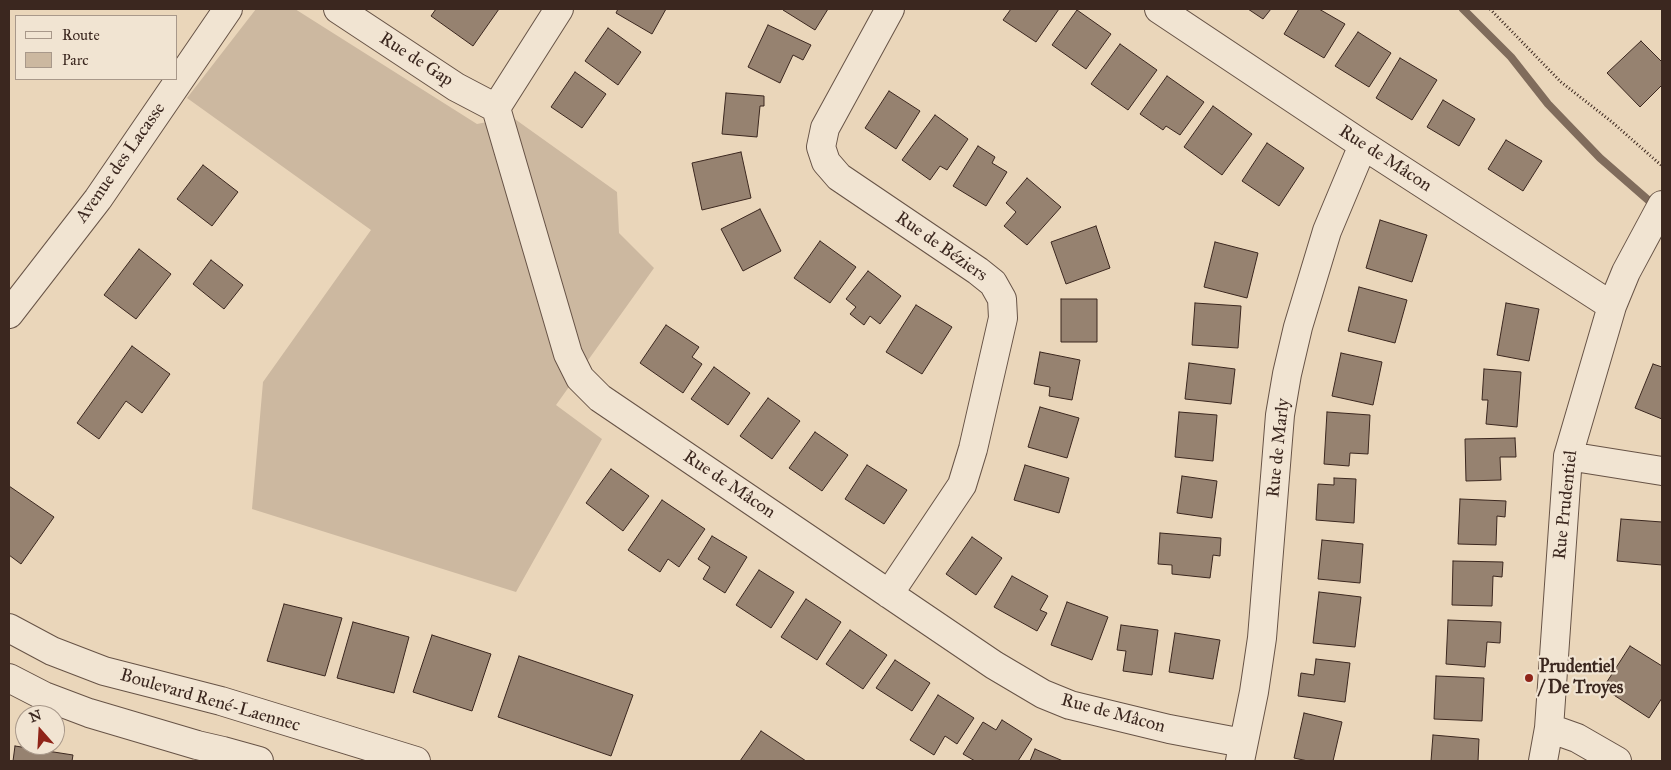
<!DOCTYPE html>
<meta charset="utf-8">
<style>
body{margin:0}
#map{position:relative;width:1671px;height:770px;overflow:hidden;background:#ead6ba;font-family:"IM FELL Great Primer",serif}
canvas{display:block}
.frame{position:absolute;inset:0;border:10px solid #3b271f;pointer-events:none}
.legend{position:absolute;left:15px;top:15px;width:162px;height:65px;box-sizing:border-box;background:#f1e4d2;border:1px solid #a8988a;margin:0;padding:6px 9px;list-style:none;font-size:15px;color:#3b271f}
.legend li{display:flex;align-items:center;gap:10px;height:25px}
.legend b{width:25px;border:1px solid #a8988a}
.north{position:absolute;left:15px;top:705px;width:50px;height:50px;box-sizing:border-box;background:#f1e4d2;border:1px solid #a8988a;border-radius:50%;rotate:341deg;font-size:14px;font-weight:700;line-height:20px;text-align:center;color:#3b271f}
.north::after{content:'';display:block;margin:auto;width:18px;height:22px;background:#8f2418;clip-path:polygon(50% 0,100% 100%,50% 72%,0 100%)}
</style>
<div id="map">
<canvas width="1671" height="770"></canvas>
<div class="frame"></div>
<ul class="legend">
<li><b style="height:6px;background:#f1e4d2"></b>Route</li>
<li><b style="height:14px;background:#ccb8a0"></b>Parc</li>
</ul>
<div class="north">N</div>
</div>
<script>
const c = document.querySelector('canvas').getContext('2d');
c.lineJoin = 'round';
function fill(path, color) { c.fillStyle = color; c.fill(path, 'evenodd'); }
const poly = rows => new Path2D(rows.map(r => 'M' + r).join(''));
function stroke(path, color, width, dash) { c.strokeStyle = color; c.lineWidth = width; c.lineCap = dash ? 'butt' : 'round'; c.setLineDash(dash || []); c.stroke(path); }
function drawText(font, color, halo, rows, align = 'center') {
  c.font = font + ' "IM FELL Great Primer",serif'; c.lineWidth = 4.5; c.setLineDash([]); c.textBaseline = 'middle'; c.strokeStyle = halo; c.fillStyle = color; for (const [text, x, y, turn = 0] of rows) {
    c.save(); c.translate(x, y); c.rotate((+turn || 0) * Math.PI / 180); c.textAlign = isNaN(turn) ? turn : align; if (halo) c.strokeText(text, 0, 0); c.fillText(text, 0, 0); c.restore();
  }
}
const green = poly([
 [256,9,295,9,477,124,512,117,617,192,619,233,654,268,556,405,602,439,516,592,252,509,263,382,371,230,187,98]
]);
const stream = poly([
 [1463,9,1511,57,1548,104,1600,158,1655,206]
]);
const building = poly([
 [436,9,499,9,473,46,431,16,436,9],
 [618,9,666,9,652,34,616,13,618,9],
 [783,9,828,9,815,30,783,10,783,9],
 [1011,9,1059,9,1036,42,1003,20,1011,9],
 [1248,9,1271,9,1263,19,1248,9],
 [1299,9,1319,9,1345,24,1324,58,1284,34,1299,9],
 [1077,10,1111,34,1086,69,1052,45,1077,10],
 [768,25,811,45,803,60,793,55,780,83,748,67,768,25],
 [608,28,641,52,618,85,585,61,608,28],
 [1358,32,1391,53,1369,87,1335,66,1358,32],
 [1641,41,1662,62,1662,85,1640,107,1607,73,1641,41],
 [1120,44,1157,70,1128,110,1091,84,1120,44],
 [1400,58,1437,80,1412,120,1376,98,1400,58],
 [575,72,606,94,582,128,551,107,575,72],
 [1167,76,1204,102,1180,135,1166,126,1163,130,1140,114,1167,76],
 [889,91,920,111,896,149,865,128,889,91],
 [726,93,764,96,764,106,760,106,757,137,722,134,726,93],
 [1443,100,1475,119,1459,146,1427,127,1443,100],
 [1213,106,1252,134,1222,175,1184,147,1213,106],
 [935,115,968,139,947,170,940,166,930,180,902,160,935,115],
 [1506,140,1542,161,1523,191,1488,169,1506,140],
 [1267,143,1304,168,1279,206,1242,181,1267,143],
 [978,146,995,157,992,163,1007,172,986,206,953,186,978,146],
 [741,152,751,198,702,210,692,163,741,152],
 [203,165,238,192,212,226,177,199,203,165],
 [1027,178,1061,207,1027,245,1004,226,1016,212,1006,203,1027,178],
 [760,209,781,251,743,271,721,229,760,209],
 [1380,220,1427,235,1412,282,1366,268,1380,220],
 [1096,226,1110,268,1066,284,1051,242,1096,226],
 [820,241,856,267,830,303,794,278,820,241],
 [1215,242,1258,253,1247,298,1204,287,1215,242],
 [139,249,171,274,136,319,104,295,139,249],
 [211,260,243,285,224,309,193,284,211,260],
 [868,271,901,296,880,324,870,316,864,325,850,314,856,307,846,299,868,271],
 [1359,287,1407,300,1395,343,1348,331,1359,287],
 [1061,299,1097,299,1097,342,1061,342,1061,299],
 [1195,303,1241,306,1238,348,1192,345,1195,303],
 [1506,303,1539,309,1529,361,1497,355,1506,303],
 [916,305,952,327,922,374,886,352,916,305],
 [666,325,699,347,692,357,702,364,683,393,640,363,666,325],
 [132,346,170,374,142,413,126,401,99,439,77,423,132,346],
 [1040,352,1080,360,1072,400,1049,396,1050,387,1034,384,1040,352],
 [1341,353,1382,362,1373,405,1332,396,1341,353],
 [1189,363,1235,369,1231,404,1185,399,1189,363],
 [1653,364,1662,367,1662,419,1635,408,1653,364],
 [714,367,750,393,728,425,691,399,714,367],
 [1484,369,1521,372,1517,427,1486,424,1488,400,1482,400,1484,369],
 [768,398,800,421,772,459,740,436,768,398],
 [1040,407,1079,418,1067,458,1028,447,1040,407],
 [1179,412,1217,415,1213,461,1175,457,1179,412],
 [1327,412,1370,415,1368,454,1350,453,1349,466,1324,464,1327,412],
 [815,432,848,455,822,491,789,468,815,432],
 [1515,438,1516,457,1500,457,1501,480,1466,481,1465,439,1515,438],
 [867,465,907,490,884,524,845,499,867,465],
 [1025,465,1069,478,1059,513,1014,500,1025,465],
 [611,469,649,496,623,531,586,503,611,469],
 [1182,476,1217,481,1212,518,1177,513,1182,476],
 [1334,478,1356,479,1354,523,1316,520,1318,484,1334,485,1334,478],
 [9,486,54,517,21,564,9,555,9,486],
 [1460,499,1506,501,1505,517,1497,516,1496,545,1458,544,1460,499],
 [662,500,705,529,679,567,668,559,660,572,628,550,662,500],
 [1621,519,1662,522,1662,565,1617,561,1621,519],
 [1160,533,1221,538,1220,556,1213,555,1210,578,1172,574,1172,565,1158,564,1160,533],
 [712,536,747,557,725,593,703,579,710,567,698,559,712,536],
 [972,537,1002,558,976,595,946,574,972,537],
 [1322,540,1363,544,1360,583,1318,579,1322,540],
 [1453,561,1503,562,1502,577,1493,576,1492,606,1452,605,1453,561],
 [759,570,794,592,771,628,736,605,759,570],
 [1012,576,1048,596,1040,610,1047,613,1037,631,994,607,1012,576],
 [1319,592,1361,597,1355,647,1313,643,1319,592],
 [806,599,841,622,817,660,781,637,806,599],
 [1067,602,1108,617,1092,660,1051,645,1067,602],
 [284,604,342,618,325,676,267,661,284,604],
 [1448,620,1501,622,1500,643,1487,642,1485,667,1446,664,1448,620],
 [353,622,409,637,394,693,337,678,353,622],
 [1121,625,1158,630,1152,675,1123,671,1126,651,1117,650,1121,625],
 [850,630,887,655,863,689,826,664,850,630],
 [1175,633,1220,640,1213,679,1169,672,1175,633],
 [432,635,491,654,472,711,413,692,432,635],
 [1630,646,1662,666,1662,698,1649,718,1603,688,1630,646],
 [519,656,633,695,611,756,498,717,519,656],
 [1316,659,1350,663,1345,702,1298,696,1301,673,1314,675,1316,659],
 [895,660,930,683,912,711,876,688,895,660],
 [1436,676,1484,678,1482,721,1434,719,1436,676],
 [938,695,974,718,957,744,945,736,934,755,910,740,938,695],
 [1304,713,1342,722,1333,761,1308,761,1294,758,1304,713],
 [1002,720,1032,739,1018,761,975,761,963,754,983,722,996,730,1002,720],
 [761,731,806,761,740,761,761,731],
 [1433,735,1479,739,1478,761,1431,761,1433,735],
 [15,746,73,755,72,761,13,761,15,746],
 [1035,749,1063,761,1030,761,1035,749]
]);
const path = poly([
 [1490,9,1561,82,1612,122,1662,166]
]);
const minor = poly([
 [338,9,456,87,496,108],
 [559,9,496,108,568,354,580,378,600,398,994,665,1043,694,1070,705,1169,729,1243,743],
 [1159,9,1363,145,1612,306],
 [1568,456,1662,471],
 [889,594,962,485,973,449,1003,318,1002,299,993,283,978,271,839,177,826,162,821,147,825,128,890,9],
 [1549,728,1577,738,1617,761],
 [1240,761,1254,692,1262,638,1280,415,1287,374,1298,327,1327,231,1363,145],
 [1543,761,1549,728,1568,456,1612,306,1626,272,1662,205]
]);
const tertiary = poly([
 [9,314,98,199,228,9],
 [9,628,52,651,104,671,221,701,416,761],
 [9,678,44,696,89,713,197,745,223,751,259,761]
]);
const markers = [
 [1529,678,5,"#8f2418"]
];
const streetNames = [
 ["Rue de Gap",416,60,33],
 ["Rue de Mâcon",1385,159,33],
 ["Avenue des Lacasse",121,163,-55],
 ["Rue de Béziers",941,247,35],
 ["Rue de Marly",1279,448,-84],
 ["Rue de Mâcon",729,485,34],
 ["Rue Prudentiel",1566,505,-84],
 ["Boulevard René-Laennec",210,701,16],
 ["Rue de Mâcon",1113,714,15]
];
const poiNames = [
 ["Prudentiel",1539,668],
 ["/ De Troyes",1539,689]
];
fill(green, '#ccb8a0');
stroke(stream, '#806c5c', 8);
fill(building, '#968270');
stroke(building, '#3b271f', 1);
stroke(minor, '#675346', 30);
stroke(tertiary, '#675346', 30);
stroke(path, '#3b271f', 3, [1, 2.5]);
stroke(minor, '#f1e4d2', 28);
stroke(tertiary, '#f1e4d2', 28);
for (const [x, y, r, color] of markers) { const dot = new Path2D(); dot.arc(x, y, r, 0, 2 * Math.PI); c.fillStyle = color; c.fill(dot); stroke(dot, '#f1e4d2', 2); }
drawText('18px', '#3b271f', '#f1e4d2', streetNames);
drawText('bold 18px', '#3b271f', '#f1e4d2', poiNames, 'left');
</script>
